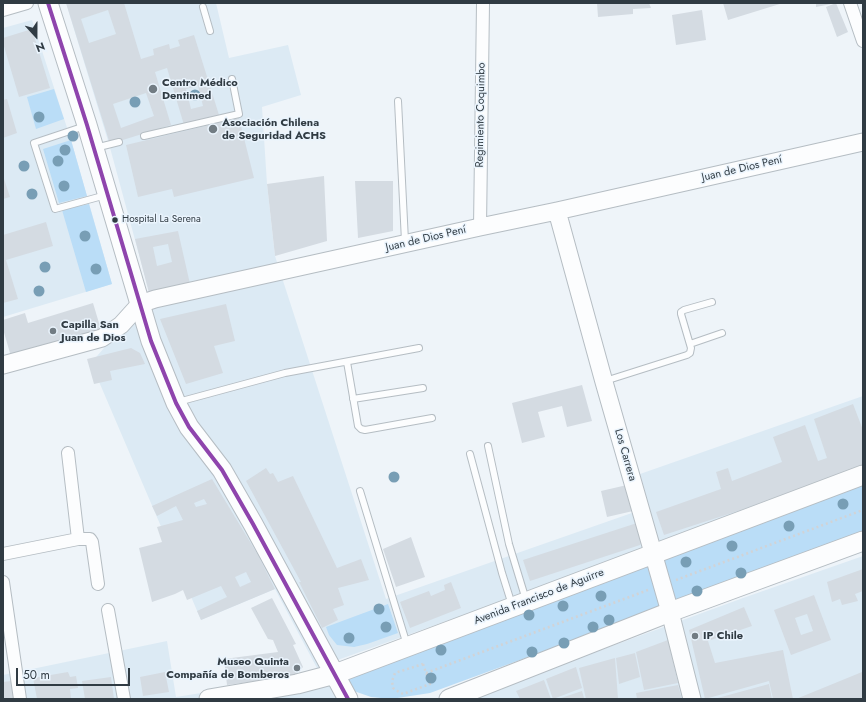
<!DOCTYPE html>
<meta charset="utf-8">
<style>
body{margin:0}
#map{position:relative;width:866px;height:702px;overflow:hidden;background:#eef4f9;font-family:Jost,sans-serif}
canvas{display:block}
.frame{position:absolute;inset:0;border:4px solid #303b43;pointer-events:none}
.north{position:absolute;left:16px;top:16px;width:40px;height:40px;-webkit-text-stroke:3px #eaf4fd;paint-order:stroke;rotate:159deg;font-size:11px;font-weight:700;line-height:16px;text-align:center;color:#303b43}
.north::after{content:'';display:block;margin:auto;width:14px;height:18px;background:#303b43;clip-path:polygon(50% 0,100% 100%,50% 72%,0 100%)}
.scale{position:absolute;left:16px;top:668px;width:114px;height:18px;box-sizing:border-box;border:2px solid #303b43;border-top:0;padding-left:5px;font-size:12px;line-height:14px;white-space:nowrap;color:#303b43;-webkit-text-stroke:3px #eaf4fd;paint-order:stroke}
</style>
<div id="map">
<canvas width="866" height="702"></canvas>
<div class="frame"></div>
<div class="north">N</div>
<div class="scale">50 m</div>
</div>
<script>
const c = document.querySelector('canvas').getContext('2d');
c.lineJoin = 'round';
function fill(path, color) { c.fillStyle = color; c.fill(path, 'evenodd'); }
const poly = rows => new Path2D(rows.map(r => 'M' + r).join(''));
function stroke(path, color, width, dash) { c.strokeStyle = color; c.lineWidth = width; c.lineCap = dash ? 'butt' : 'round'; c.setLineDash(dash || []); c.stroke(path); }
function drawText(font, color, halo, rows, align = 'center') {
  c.font = font + ' Jost,sans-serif'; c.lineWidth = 3; c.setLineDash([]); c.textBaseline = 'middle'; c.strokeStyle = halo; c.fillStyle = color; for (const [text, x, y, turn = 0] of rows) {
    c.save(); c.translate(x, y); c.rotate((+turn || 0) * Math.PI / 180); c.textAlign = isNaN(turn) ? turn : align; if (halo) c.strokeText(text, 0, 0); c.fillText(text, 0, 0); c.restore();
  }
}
const built = poly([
 [66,3,216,3,229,58,288,45,301,95,262,107,267,184,275,256,386,599,649,507,640,474,863,396,863,472,332,662,351,699,3,699,3,675,167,641,176,697,295,678,318,670,275,589,201,620,91,363,150,295,109,144],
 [32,20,71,140,112,284,3,317,3,28],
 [863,556,863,699,467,699,743,598]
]);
const green = poly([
 [54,89,64,119,36,129,27,97],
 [71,140,87,196,59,203,43,149],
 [89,204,112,284,86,292,62,210],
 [863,483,863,534,430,693,391,699,371,697,351,690,343,676],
 [388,604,398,633,367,644,354,647,337,645,329,635,326,627]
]);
const building = poly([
 [66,3,124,3,141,59,154,55,153,49,169,44,170,49,180,46,178,40,194,35,219,115,184,125,167,68,155,72,171,125,110,144],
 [108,10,116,34,89,43,81,19],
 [198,86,203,106,191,109,186,89],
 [146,93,154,116,121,128,113,104],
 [597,3,649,3,651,8,633,9,633,14,598,17],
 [723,3,783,3,728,20],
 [816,3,831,3,831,4,816,7],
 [836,3,848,32,837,37,826,7],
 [702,10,706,40,676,45,672,15],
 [32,29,50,88,19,97,3,43,3,38],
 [7,99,17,133,3,138,3,100],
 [239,118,254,178,174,197,172,189,138,197,126,145],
 [3,176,10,197,3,199],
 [324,176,327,241,275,256,267,184],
 [355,181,393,181,393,231,358,238],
 [46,222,53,246,6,260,18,299,3,303,3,235],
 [178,231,190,284,149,293,135,239],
 [168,244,172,262,157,266,153,247],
 [93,303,102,333,12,360,3,329,3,320,25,313,28,323],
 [226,304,235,341,214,346,223,373,186,384,160,319],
 [131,348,140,353,145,364,110,371,112,380,94,384,87,359],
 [582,385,592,421,567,427,562,406,538,412,545,437,522,443,512,403],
 [853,404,863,430,863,465,741,510,664,535,656,512,721,489,716,472,728,468,732,481,782,462,773,437,805,425,818,461,827,458,814,419],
 [266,468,270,474,273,473,278,482,293,476,337,568,361,559,369,580,338,588,344,605,333,609,338,620,322,628,299,582,301,582,246,481],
 [212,479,258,555,275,589,201,620,197,611,227,597,221,586,187,600,183,590,175,594,152,602,139,548,162,542,157,527,183,520,176,506,157,516,152,506],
 [204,499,207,504,196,507,194,503],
 [246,572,251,582,240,587,235,577],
 [627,485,633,511,607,517,601,491],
 [637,523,643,540,640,545,530,581,523,560],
 [411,537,425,577,396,587,383,549],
 [863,569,863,591,855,594,858,601,842,605,840,599,832,602,827,582],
 [451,582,461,608,410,628,400,602,429,591,431,596,445,590,444,585],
 [814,595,831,640,791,655,774,610],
 [807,614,813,631,801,635,795,618],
 [272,598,296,644,293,645,303,667,295,676,227,685,224,659,278,652,273,640,268,639,251,608],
 [744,607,752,626,708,641,715,663,783,650,793,699,773,699,769,681,705,699,689,630],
 [668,640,678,683,644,690,636,652],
 [635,653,640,677,619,684,616,658],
 [615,658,618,699,586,699,579,668],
 [576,667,582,688,553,699,546,679],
 [68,672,70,677,76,676,78,688,70,689,71,699,37,699,33,678],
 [165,672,169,692,143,696,140,677],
 [862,672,863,699,796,699],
 [111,677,114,699,85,699,82,681],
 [544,680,551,699,520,699,516,691],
 [11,681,15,699,3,699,3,682],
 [769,684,772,699,714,699],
 [678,685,682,699,637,699,636,693],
 [582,691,584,698,581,699,558,699]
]);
const path = poly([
 [676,580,863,510],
 [423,664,430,684,403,694,399,692,393,688,392,681,395,673,423,664],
 [426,673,648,590]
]);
const lane = poly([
 [203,7,210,31],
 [398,101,405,241],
 [85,126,34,143,55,209,106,195],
 [144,136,239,114,232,79],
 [95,148,119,142],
 [690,344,722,333],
 [347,362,358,426,361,429,365,430,432,418],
 [605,381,687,355,690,353,691,348,681,314,681,312,684,310,712,302],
 [353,399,423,388],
 [178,402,285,373,419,348],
 [488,446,509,544,526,600],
 [470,454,502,573,512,605],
 [360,491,407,645]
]);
const street = poly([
 [850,3,863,41],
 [3,10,27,3],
 [480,227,483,3],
 [68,453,78,539],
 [3,554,78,539,90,539,92,542,98,584],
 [3,582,20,699],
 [108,610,124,699]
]);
const secondary = poly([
 [557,211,604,382,670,612,692,699],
 [3,365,102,338,121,325,140,304,155,299,480,227,557,211,863,142]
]);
const primary = poly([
 [48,3,87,125,151,341,176,403,189,427,222,470,253,524,348,699],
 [209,699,297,684,335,674,863,475],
 [449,699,670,612,863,541]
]);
const bus1 = poly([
 [48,3,87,125,151,341,176,403,189,427,222,470,253,524,348,699]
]);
const trees = [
 [195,95],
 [135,102],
 [39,117],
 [73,136],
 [65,150],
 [58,161],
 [24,166],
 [64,186],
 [32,194],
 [85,236],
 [45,267],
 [96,269],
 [39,291],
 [394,477],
 [843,504],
 [789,526],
 [732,546],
 [686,562],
 [741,573],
 [697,591],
 [601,596],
 [563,606],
 [379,609],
 [529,615],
 [609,620],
 [386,627],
 [593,627],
 [349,638],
 [564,643],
 [441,650],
 [532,652],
 [431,678]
];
const markers = [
 [153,89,5,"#727c83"],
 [213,129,5,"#727c83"],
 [115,220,3.5,"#303b43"],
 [53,331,4,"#727c83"],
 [695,636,4,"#727c83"],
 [297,668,4,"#727c83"]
];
const busNames = [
 ["Hospital La Serena",122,220]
];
const poiNames = [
 ["Centro Médico",162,83],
 ["Dentimed",162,96],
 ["Asociación Chilena",222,123],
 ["de Seguridad ACHS",222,136],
 ["Capilla San",61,325],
 ["Juan de Dios",61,338],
 ["IP Chile",703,636],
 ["Museo Quinta",289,662,"right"],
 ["Compañía de Bomberos",289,675,"right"]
];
const streetNames = [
 ["Regimiento Coquimbo",481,115,-89],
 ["Juan de Dios Pení",742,169,-13],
 ["Juan de Dios Pení",426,239,-13],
 ["Los Carrera",625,455,74],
 ["Avenida Francisco de Aguirre",539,597,-21]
];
fill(built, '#dceaf4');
fill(green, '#baddf7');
fill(building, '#d4dbe2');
stroke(lane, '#b5bdc3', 8);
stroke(street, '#b5bdc3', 14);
stroke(secondary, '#b5bdc3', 19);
stroke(primary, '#b5bdc3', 21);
stroke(path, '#d1d3d6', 2.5, [2, 3]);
stroke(lane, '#fcfdfe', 6);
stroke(street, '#fcfdfe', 12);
stroke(secondary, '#fcfdfe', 17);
stroke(primary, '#fcfdfe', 19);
stroke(bus1, '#8e44ad', 4);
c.fillStyle = '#789eb5';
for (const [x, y] of trees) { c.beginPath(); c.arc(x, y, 5.5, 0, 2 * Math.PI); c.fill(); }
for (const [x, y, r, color] of markers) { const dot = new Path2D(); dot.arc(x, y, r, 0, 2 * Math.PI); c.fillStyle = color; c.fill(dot); stroke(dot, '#eaf4fd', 1.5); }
drawText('10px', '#303b43', '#eaf4fd', busNames, 'left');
drawText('bold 11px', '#303b43', '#eaf4fd', poiNames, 'left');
drawText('11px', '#303b43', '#eaf4fd', streetNames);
</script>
